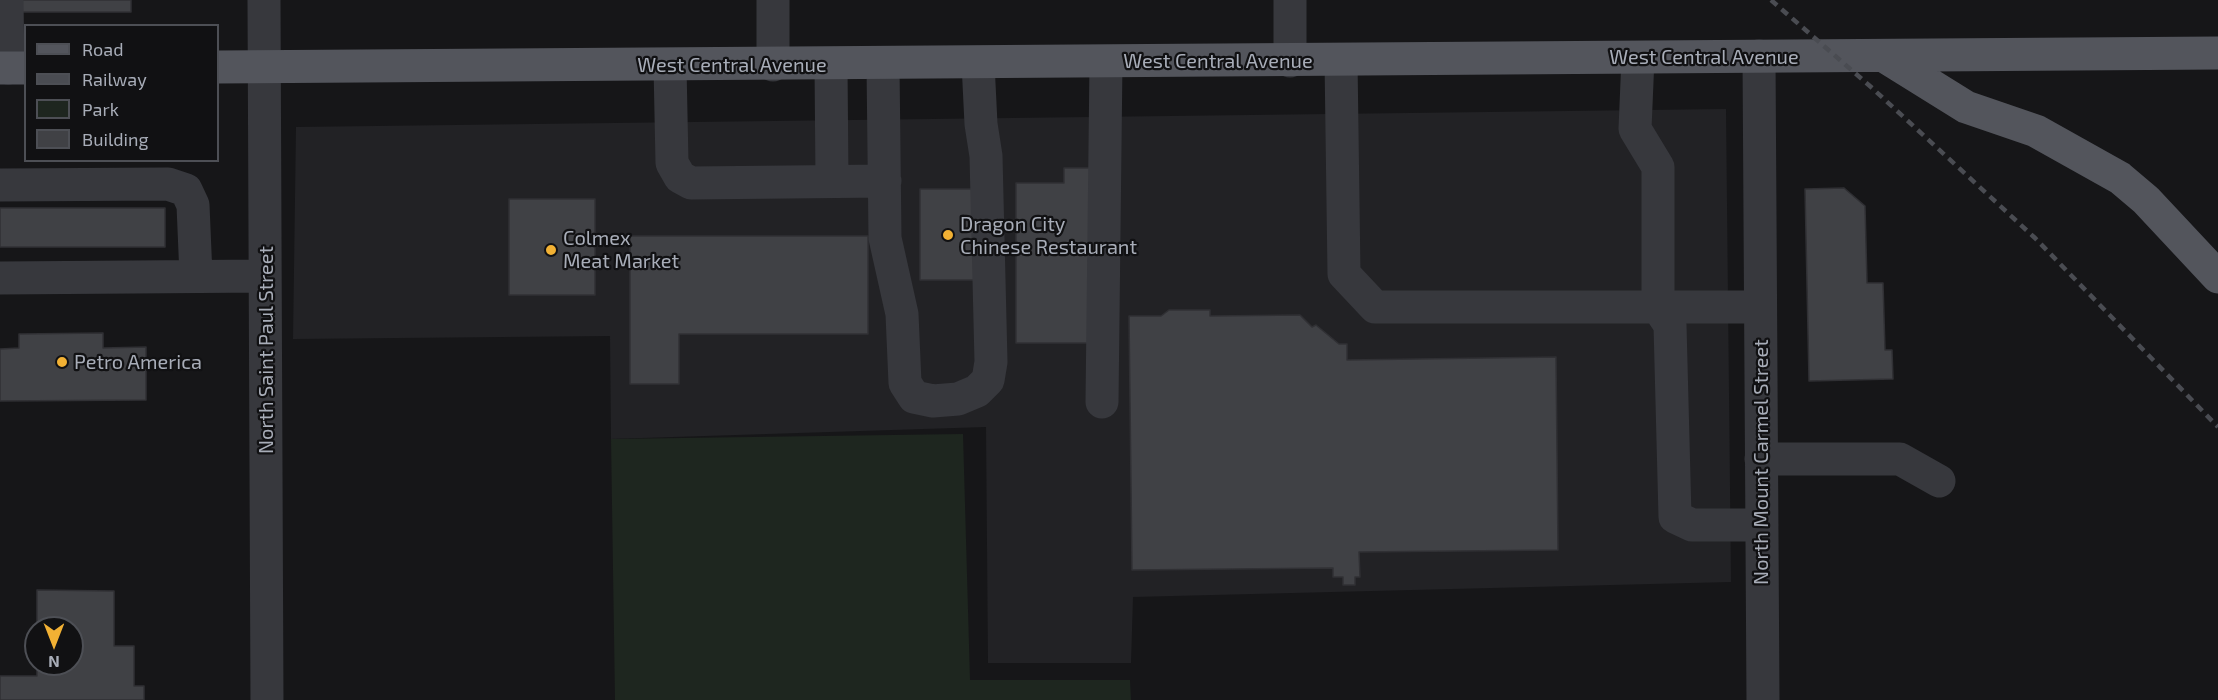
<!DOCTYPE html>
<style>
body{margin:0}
#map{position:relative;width:2218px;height:700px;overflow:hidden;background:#161618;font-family:"Exo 2",sans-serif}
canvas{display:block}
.legend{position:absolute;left:24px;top:24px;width:195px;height:138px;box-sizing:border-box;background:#111113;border:2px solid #4d4f55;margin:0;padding:8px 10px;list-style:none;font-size:18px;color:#a8adb8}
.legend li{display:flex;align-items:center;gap:12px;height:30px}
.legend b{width:30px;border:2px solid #4d4f55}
.north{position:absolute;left:24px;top:616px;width:60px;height:60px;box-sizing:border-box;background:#111113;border:2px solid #4d4f55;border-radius:50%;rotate:180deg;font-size:16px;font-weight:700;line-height:24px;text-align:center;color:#a8adb8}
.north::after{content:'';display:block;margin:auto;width:21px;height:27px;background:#f2b134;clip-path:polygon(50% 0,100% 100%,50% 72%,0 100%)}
</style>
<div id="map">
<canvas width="2218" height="700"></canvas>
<ul class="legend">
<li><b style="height:8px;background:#53555c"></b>Road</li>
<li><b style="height:8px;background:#4a4c52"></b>Railway</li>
<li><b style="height:16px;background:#1e261f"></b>Park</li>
<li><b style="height:16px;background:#404145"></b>Building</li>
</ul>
<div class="north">N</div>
</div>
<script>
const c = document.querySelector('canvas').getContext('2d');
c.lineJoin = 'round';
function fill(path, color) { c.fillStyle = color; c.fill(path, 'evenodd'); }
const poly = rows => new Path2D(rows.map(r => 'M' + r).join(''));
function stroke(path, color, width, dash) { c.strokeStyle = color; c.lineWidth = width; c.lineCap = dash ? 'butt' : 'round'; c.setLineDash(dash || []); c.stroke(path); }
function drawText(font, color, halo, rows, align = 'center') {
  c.font = font + ' "Exo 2",sans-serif'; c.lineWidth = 4.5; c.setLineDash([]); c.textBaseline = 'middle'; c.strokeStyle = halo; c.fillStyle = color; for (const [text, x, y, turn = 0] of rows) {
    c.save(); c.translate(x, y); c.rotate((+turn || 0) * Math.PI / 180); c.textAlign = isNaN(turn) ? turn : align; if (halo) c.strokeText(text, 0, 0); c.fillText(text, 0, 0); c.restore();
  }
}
const built = poly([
 [1726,109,1731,582,1133,597,1131,663,988,663,986,427,611,439,610,336,293,339,296,127]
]);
const green = poly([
 [963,434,970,680,1130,680,1131,700,615,700,611,439]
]);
const building = poly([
 [19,0,131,0,131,12,19,12,19,0],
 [1064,168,1094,168,1094,343,1016,343,1016,183,1064,183,1064,168],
 [1844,188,1865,206,1867,283,1883,283,1885,350,1892,350,1893,379,1809,381,1805,189,1844,188],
 [920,189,976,189,976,280,920,280,920,189],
 [509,199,595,199,595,295,509,295,509,199],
 [0,208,165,208,165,247,0,247,0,208],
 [630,236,868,236,868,334,679,334,679,384,630,384,630,236],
 [1169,310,1210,310,1210,316,1300,315,1312,327,1316,325,1339,344,1347,344,1347,360,1556,357,1558,550,1359,552,1360,577,1355,577,1355,585,1343,585,1343,577,1333,577,1333,568,1132,570,1129,316,1161,316,1169,310],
 [103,333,103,348,146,347,146,400,0,401,0,349,19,348,19,334,103,333],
 [37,590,114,591,114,646,134,646,134,686,144,686,144,700,0,700,0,676,37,676,37,664,72,664,72,628,37,628,37,590]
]);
const minor = poly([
 [7,0,8,68],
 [264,0,267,700],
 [1759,56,1763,700],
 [1638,58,1635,129,1658,167,1658,307,1670,325,1675,517,1692,525,1762,525],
 [1341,60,1344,274,1375,307,1760,307],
 [1290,61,1290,0],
 [773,65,773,0],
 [831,65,832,181],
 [883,65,885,238,902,314,905,383,914,397,933,401,958,399,977,391,988,380,991,362,986,156,981,124,978,63],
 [670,66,672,163,680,177,691,183,885,181],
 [0,185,168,184,186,190,193,205,196,276],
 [0,278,265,276],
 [1102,402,1106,62],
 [1761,459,1900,459,1939,481]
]);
const major = poly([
 [1884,56,1966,107,2036,131,2120,178,2146,200,2218,277],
 [218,67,2218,53],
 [0,68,26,68]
]);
const rail = poly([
 [1771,0,1871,87,2035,238,2218,427]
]);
const markers = [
 [948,235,6,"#f2b134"],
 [551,250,6,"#f2b134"],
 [62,362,6,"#f2b134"]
];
const streetNames = [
 ["West Central Avenue",1704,57],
 ["West Central Avenue",1218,61],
 ["West Central Avenue",732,65],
 ["North Saint Paul Street",266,350,-90],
 ["North Mount Carmel Street",1761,462,-90]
];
const poiNames = [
 ["Dragon City",960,224],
 ["Chinese Restaurant",960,247],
 ["Colmex",563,238],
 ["Meat Market",563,261],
 ["Petro America",74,362]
];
fill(built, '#222225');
fill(green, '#1e261f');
fill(building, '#404145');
stroke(building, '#303034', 1.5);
stroke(minor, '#37383d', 33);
stroke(major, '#53555c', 33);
stroke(rail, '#4a4c52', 4.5, [8, 6]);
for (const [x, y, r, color] of markers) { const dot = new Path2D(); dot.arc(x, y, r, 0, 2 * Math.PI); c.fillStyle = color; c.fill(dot); stroke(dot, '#111113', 2); }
drawText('20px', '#a8adb8', '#111113', streetNames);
drawText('20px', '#a8adb8', '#111113', poiNames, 'left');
</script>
